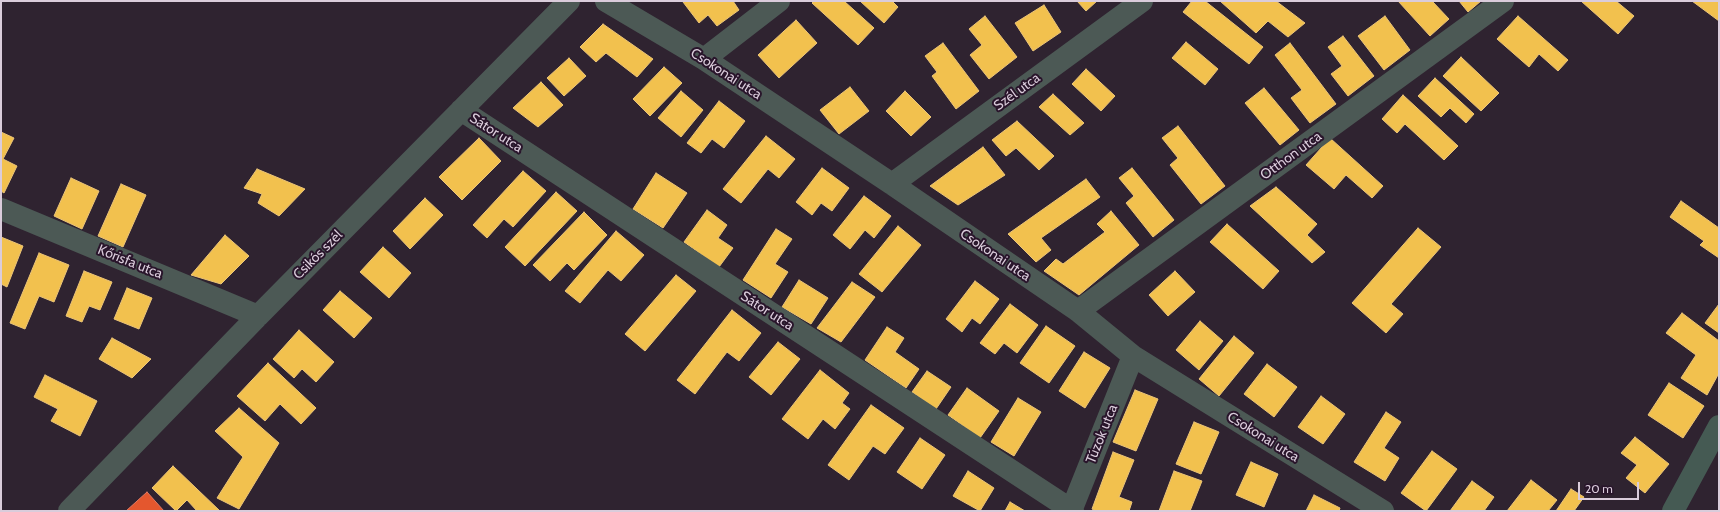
<!DOCTYPE html>
<meta charset="utf-8">
<style>
body{margin:0}
#map{position:relative;width:1720px;height:512px;overflow:hidden;background:#2f2330;font-family:Cabin,sans-serif}
canvas{display:block}
.frame{position:absolute;inset:0;border:2px solid #daccdb;pointer-events:none}
.scale{position:absolute;left:1578px;top:482px;width:61px;height:18px;box-sizing:border-box;border:2px solid #daccdb;border-top:0;padding-left:5px;font-size:12px;line-height:14px;white-space:nowrap;color:#daccdb;-webkit-text-stroke:3px #29152b;paint-order:stroke}
</style>
<div id="map">
<canvas width="1720" height="512"></canvas>
<div class="frame"></div>
<div class="scale">20 m</div>
</div>
<script>
const c = document.querySelector('canvas').getContext('2d');
c.lineJoin = 'round';
function fill(path, color) { c.fillStyle = color; c.fill(path, 'evenodd'); }
const poly = rows => new Path2D(rows.map(r => 'M' + r).join(''));
function stroke(path, color, width, dash) { c.strokeStyle = color; c.lineWidth = width; c.lineCap = dash ? 'butt' : 'round'; c.setLineDash(dash || []); c.stroke(path); }
function drawText(font, color, halo, rows, align = 'center') {
  c.font = font + ' Cabin,sans-serif'; c.lineWidth = 4; c.setLineDash([]); c.textBaseline = 'middle'; c.strokeStyle = halo; c.fillStyle = color; for (const [text, x, y, turn = 0] of rows) {
    c.save(); c.translate(x, y); c.rotate((+turn || 0) * Math.PI / 180); c.textAlign = isNaN(turn) ? turn : align; if (halo) c.strokeText(text, 0, 0); c.fillText(text, 0, 0); c.restore();
  }
}
const homes = poly([
 [684,1,733,1,739,10,717,26,708,15,699,23,683,2,684,1],
 [814,1,844,1,874,28,858,45,812,3,814,1],
 [860,1,892,1,898,7,884,23,860,1],
 [1077,1,1097,1,1086,11,1077,1],
 [1192,1,1205,1,1263,47,1249,64,1183,12,1192,1],
 [1220,1,1276,1,1305,23,1288,37,1268,21,1256,33,1220,1],
 [1398,1,1432,1,1449,19,1430,36,1398,1],
 [1459,1,1481,1,1468,12,1459,1],
 [1581,1,1616,1,1634,16,1618,34,1581,1],
 [1692,1,1719,1,1719,21,1692,1],
 [1044,5,1061,32,1033,51,1015,23,1044,5],
 [985,16,1017,57,989,79,970,55,982,45,969,29,985,16],
 [1385,16,1410,50,1384,70,1358,36,1385,16],
 [1518,16,1568,60,1558,71,1539,54,1529,67,1497,39,1518,16],
 [796,20,817,43,779,78,758,55,796,20],
 [603,24,653,59,637,77,606,53,596,62,580,47,603,24],
 [1343,36,1374,76,1348,96,1331,74,1342,66,1328,47,1343,36],
 [1186,42,1218,69,1205,85,1172,58,1186,42],
 [943,43,979,91,956,109,932,76,937,72,925,56,943,43],
 [1290,43,1336,104,1310,123,1291,98,1302,90,1275,55,1290,43],
 [1461,57,1499,93,1481,111,1443,76,1461,57],
 [569,58,586,76,564,96,547,78,569,58],
 [664,67,682,83,650,116,633,99,664,67],
 [1086,69,1115,96,1101,111,1072,84,1086,69],
 [1435,78,1474,114,1466,123,1450,108,1441,117,1418,96,1435,78],
 [541,82,563,105,538,127,513,108,541,82],
 [850,87,869,111,839,134,820,110,850,87],
 [1264,88,1299,130,1280,145,1245,103,1264,88],
 [681,91,703,110,681,137,658,118,681,91],
 [905,91,931,117,911,136,886,111,905,91],
 [1053,94,1084,123,1070,135,1039,107,1053,94],
 [1403,95,1458,146,1444,160,1405,124,1397,133,1382,119,1403,95],
 [719,101,745,121,724,148,712,139,701,153,687,143,719,101],
 [1017,121,1054,156,1039,170,1016,148,1006,156,992,140,1017,121],
 [1178,126,1225,186,1201,204,1170,165,1178,158,1162,138,1178,126],
 [1,132,14,138,3,159,17,166,4,193,1,191,1,132],
 [766,136,795,159,779,178,768,169,741,203,723,189,766,136],
 [479,138,501,161,462,200,439,177,479,138],
 [1330,138,1383,186,1372,198,1346,175,1334,189,1306,165,1330,138],
 [983,147,1005,175,958,205,930,186,983,147],
 [822,168,849,188,832,211,821,203,812,215,796,202,822,168],
 [1132,168,1174,220,1153,237,1126,203,1134,196,1119,178,1132,168],
 [257,169,305,189,279,216,258,203,262,194,244,188,257,169],
 [523,171,546,191,513,227,504,219,487,238,473,225,523,171],
 [656,173,687,193,663,228,633,209,656,173],
 [71,178,99,191,82,229,54,216,71,178],
 [1086,179,1100,197,1041,238,1051,250,1036,262,1008,234,1086,179],
 [121,184,146,195,123,247,98,236,121,184],
 [1276,187,1317,224,1307,235,1325,252,1312,263,1250,206,1276,187],
 [556,192,577,211,525,266,505,247,556,192],
 [864,196,891,216,874,238,865,230,850,249,833,235,864,196],
 [425,198,443,215,410,249,393,231,425,198],
 [1681,201,1719,228,1719,258,1700,245,1704,241,1670,217,1681,201],
 [707,210,727,225,718,238,733,248,719,267,684,242,707,210],
 [1111,211,1139,245,1079,295,1044,271,1056,259,1063,264,1105,232,1097,224,1111,211],
 [584,212,607,235,574,270,567,263,550,281,533,265,584,212],
 [1227,224,1279,271,1263,289,1210,242,1227,224],
 [898,226,921,245,882,292,859,274,898,226],
 [1418,228,1441,247,1391,304,1403,314,1386,333,1352,303,1418,228],
 [776,229,792,239,775,264,788,272,771,298,743,280,776,229],
 [616,231,644,255,621,281,608,270,580,303,565,291,616,231],
 [225,235,249,256,221,284,191,275,225,235],
 [1,237,23,246,7,287,1,284,1,237],
 [383,247,411,273,389,298,360,272,383,247],
 [39,253,69,265,54,302,39,296,25,329,10,323,39,253],
 [84,271,112,282,100,310,89,306,82,322,66,316,84,271],
 [1175,271,1195,292,1168,316,1149,295,1175,271],
 [676,275,696,291,645,351,625,334,676,275],
 [799,280,828,298,811,324,782,307,799,280],
 [975,281,999,299,980,324,972,318,962,332,946,319,975,281],
 [852,282,875,297,841,342,817,328,852,282],
 [127,288,152,298,139,329,114,319,127,288],
 [340,291,372,318,354,338,323,310,340,291],
 [1010,304,1038,325,1017,353,1004,343,995,354,980,343,1010,304],
 [1719,304,1719,333,1705,323,1719,304],
 [732,310,761,333,739,361,727,352,695,394,677,380,732,310],
 [1682,313,1719,341,1719,373,1707,395,1681,378,1696,355,1666,333,1682,313],
 [1200,321,1223,341,1199,370,1176,350,1200,321],
 [1046,326,1075,346,1049,383,1020,363,1046,326],
 [887,327,904,338,895,352,919,369,906,388,865,360,887,327],
 [299,330,334,362,316,382,302,369,294,378,273,359,299,330],
 [1234,336,1254,353,1219,396,1199,379,1234,336],
 [112,338,151,359,132,378,99,359,112,338],
 [778,342,800,359,771,395,749,377,778,342],
 [1084,352,1110,368,1085,408,1059,391,1084,352],
 [268,363,316,408,301,424,280,404,265,421,237,396,268,363],
 [1267,364,1297,387,1274,417,1244,394,1267,364],
 [820,370,849,393,842,403,850,409,835,429,823,419,808,439,782,419,820,370],
 [927,371,951,387,936,409,912,392,927,371],
 [45,375,97,401,80,436,51,421,58,409,34,397,45,375],
 [1669,383,1704,406,1683,438,1648,415,1669,383],
 [967,388,999,411,980,438,948,415,967,388],
 [1135,390,1158,399,1136,451,1113,442,1135,390],
 [1321,396,1345,414,1323,444,1298,427,1321,396],
 [1018,398,1041,412,1014,456,991,442,1018,398],
 [871,405,904,428,885,454,873,446,849,480,828,465,871,405],
 [239,408,279,443,239,509,217,498,243,457,215,431,239,408],
 [1386,412,1401,422,1384,448,1399,458,1385,481,1354,462,1386,412],
 [1194,422,1219,432,1201,474,1176,464,1194,422],
 [1635,437,1669,464,1645,493,1626,478,1637,465,1621,453,1635,437],
 [920,438,945,455,922,489,897,472,920,438],
 [1432,451,1457,469,1426,511,1401,493,1432,451],
 [1113,452,1134,460,1119,497,1132,502,1129,511,1096,511,1092,509,1113,452],
 [1251,462,1278,474,1264,507,1236,495,1251,462],
 [173,466,220,511,197,511,187,500,176,511,152,488,173,466],
 [968,471,994,488,980,511,953,496,968,471],
 [1174,471,1202,481,1190,511,1159,511,1174,471],
 [1531,480,1557,500,1548,511,1507,511,1531,480],
 [1472,481,1494,497,1484,511,1450,511,1472,481],
 [1571,489,1584,497,1574,511,1556,511,1571,489],
 [1314,495,1340,508,1339,511,1306,511,1314,495],
 [1010,502,1025,511,1005,511,1010,502]
]);
const shops = poly([
 [147,492,164,511,126,511,147,492]
]);
const minor = poly([
 [606,1,704,59,892,184,1078,311,1133,356,1383,511],
 [704,59,779,1],
 [461,110,1073,511],
 [892,184,1142,1],
 [1,209,258,316],
 [1078,311,1503,1],
 [69,511,258,316,569,1],
 [1071,511,1133,356]
]);
const major = poly([
 [1673,511,1719,426]
]);
const streetNames = [
 ["Csokonai utca",726,74,33],
 ["Szél utca",1017,92,-36],
 ["Sátor utca",496,133,33],
 ["Otthon utca",1291,156,-36],
 ["Csikós szél",318,255,-45],
 ["Csokonai utca",995,255,34],
 ["Kőrisfa utca",130,262,22],
 ["Sátor utca",767,311,33],
 ["Túzok utca",1102,434,-68],
 ["Csokonai utca",1263,437,32]
];
fill(homes, '#f2c14e');
stroke(homes, '#ebc478', 1);
fill(shops, '#e4572e');
stroke(shops, '#e17a62', 1);
stroke(minor, '#4c5955', 22);
stroke(major, '#455a53', 22);
drawText('14px', '#daccdb', '#29152b', streetNames);
</script>
